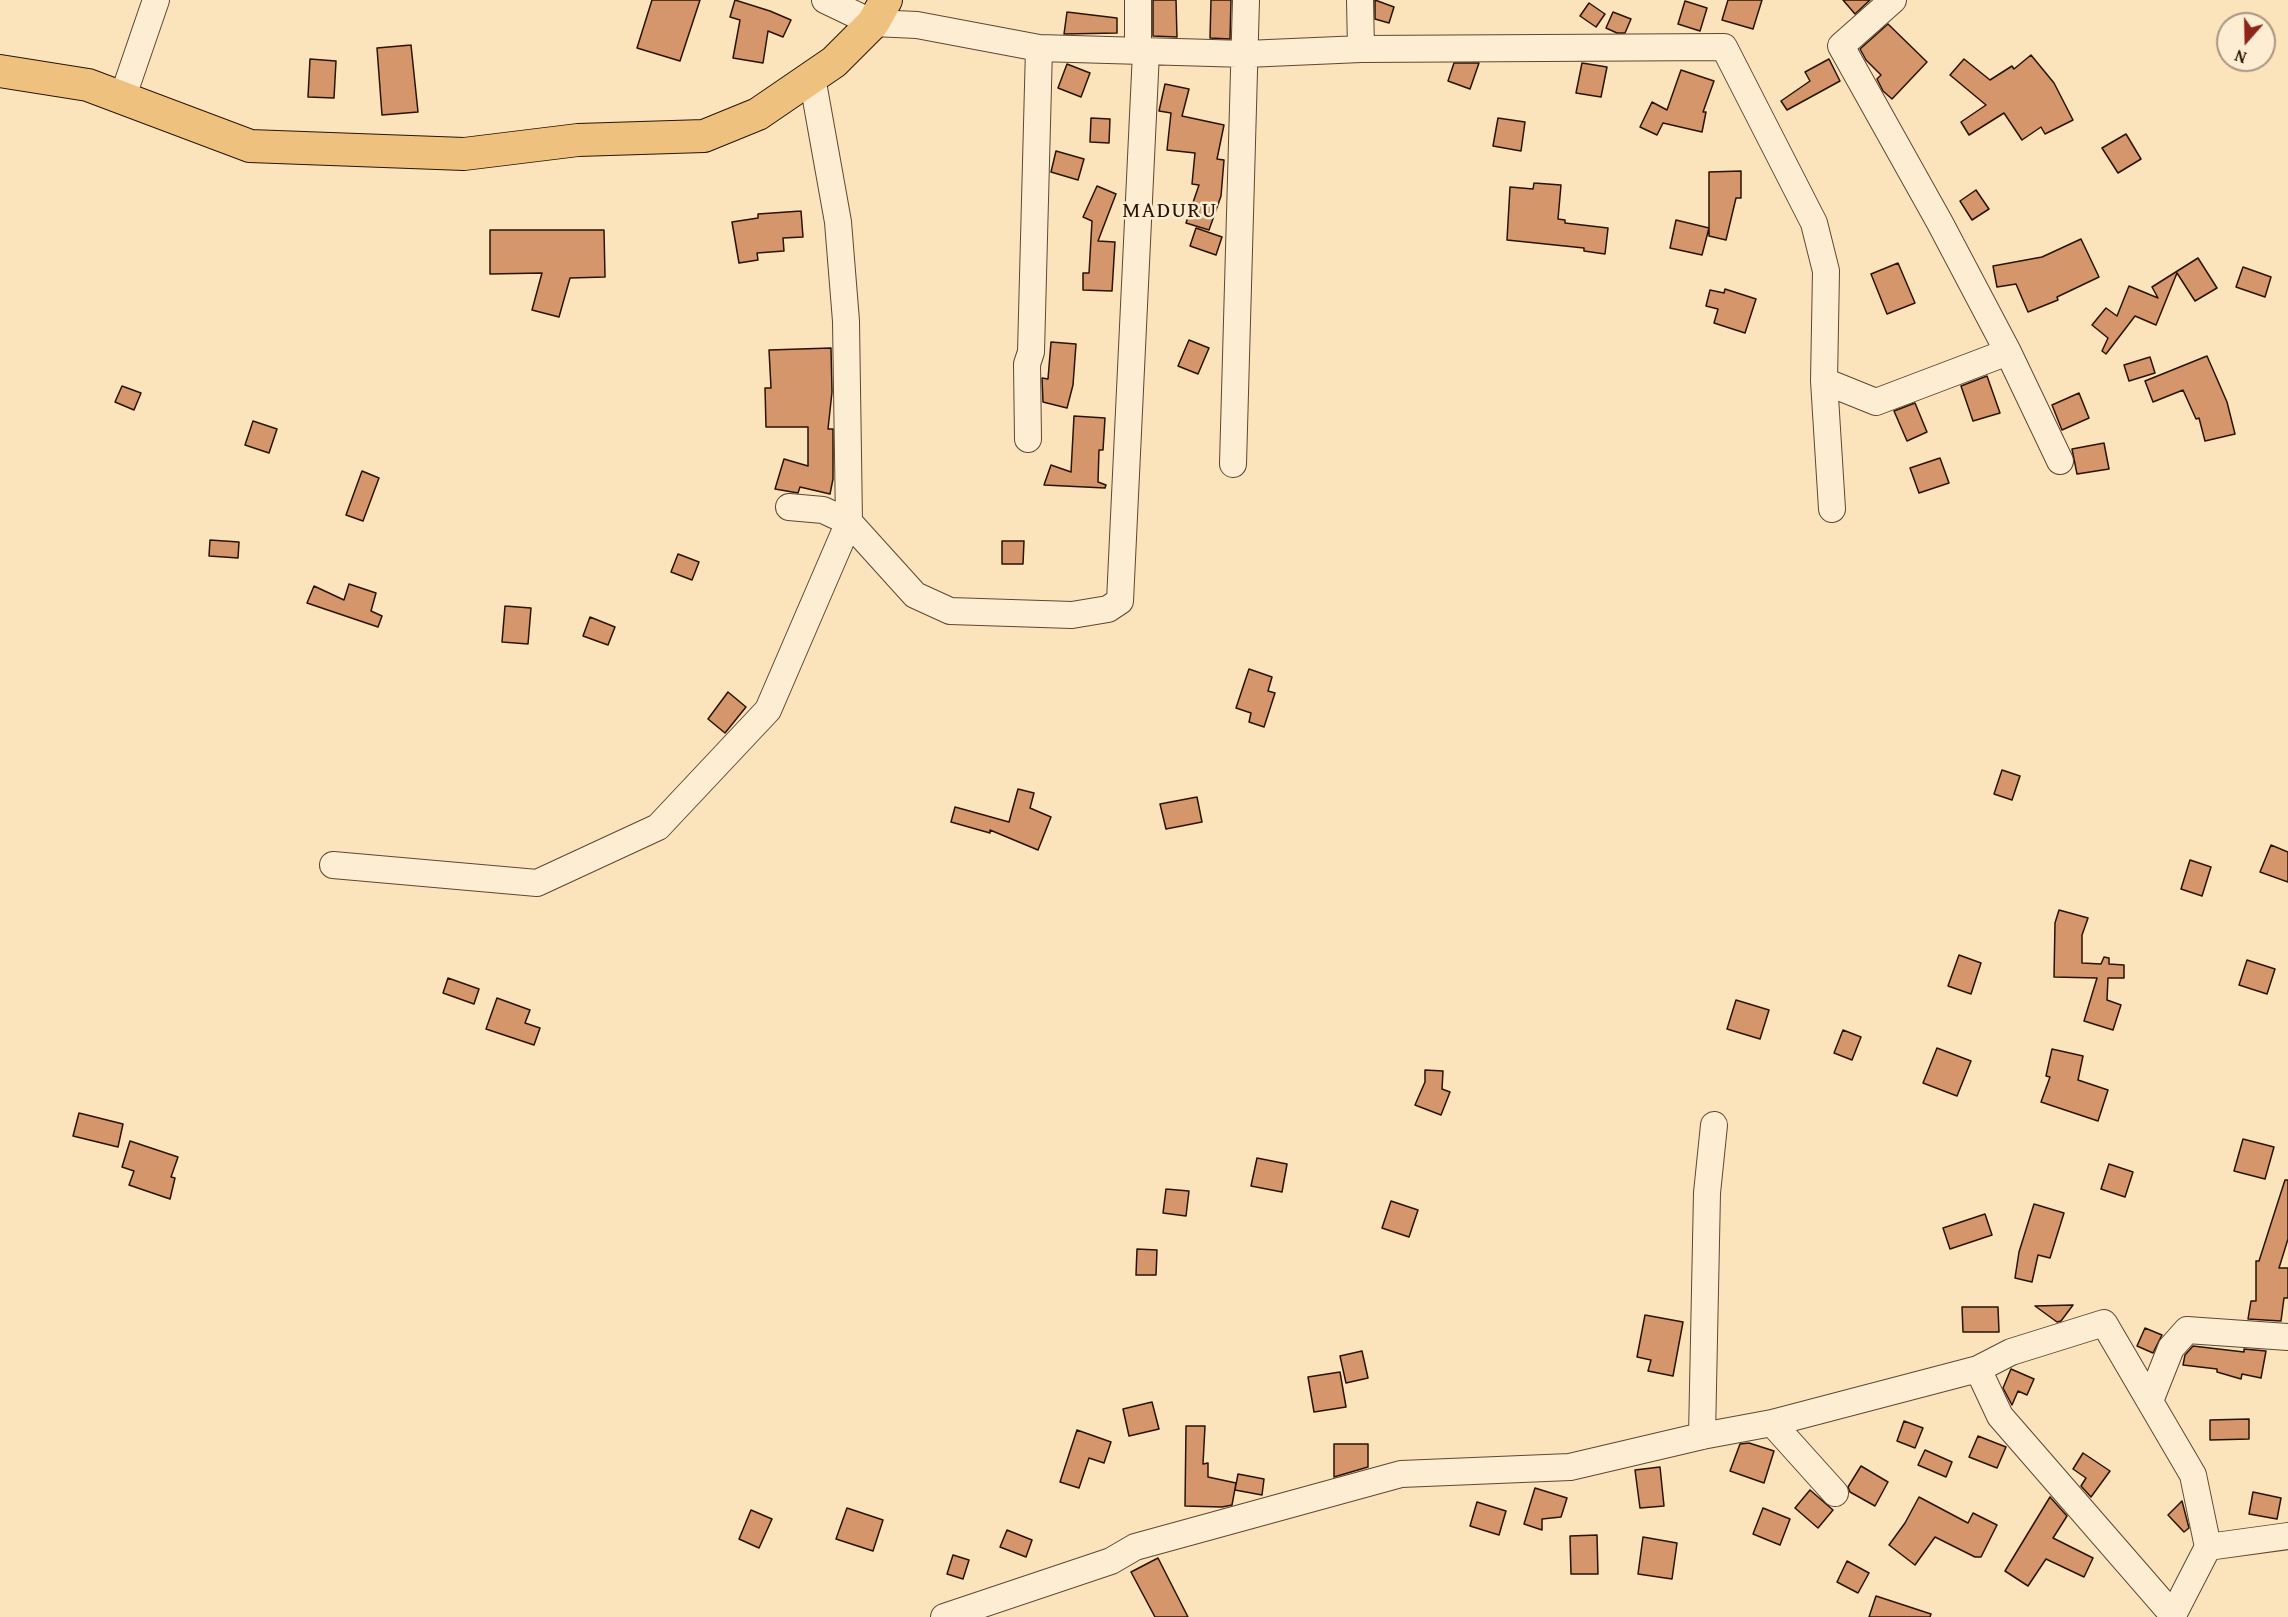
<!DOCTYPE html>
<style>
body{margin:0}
#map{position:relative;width:2288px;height:1617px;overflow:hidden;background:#fbe3bb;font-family:"Gentium Book Plus",serif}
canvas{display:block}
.north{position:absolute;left:2216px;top:12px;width:60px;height:60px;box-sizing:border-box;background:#fcedd3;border:2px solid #a89680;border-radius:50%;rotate:200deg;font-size:16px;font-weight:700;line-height:24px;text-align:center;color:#291304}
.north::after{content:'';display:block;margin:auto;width:21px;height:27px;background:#8f2418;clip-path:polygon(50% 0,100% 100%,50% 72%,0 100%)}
</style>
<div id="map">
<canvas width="2288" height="1617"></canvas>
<div class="north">N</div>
</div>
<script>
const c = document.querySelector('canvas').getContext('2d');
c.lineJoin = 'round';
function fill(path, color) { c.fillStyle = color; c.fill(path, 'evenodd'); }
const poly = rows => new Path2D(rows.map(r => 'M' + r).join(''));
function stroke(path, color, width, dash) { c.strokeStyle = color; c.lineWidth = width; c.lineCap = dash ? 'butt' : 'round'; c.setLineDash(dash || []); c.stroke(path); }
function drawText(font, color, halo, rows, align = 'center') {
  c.font = font + ' "Gentium Book Plus",serif'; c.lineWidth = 5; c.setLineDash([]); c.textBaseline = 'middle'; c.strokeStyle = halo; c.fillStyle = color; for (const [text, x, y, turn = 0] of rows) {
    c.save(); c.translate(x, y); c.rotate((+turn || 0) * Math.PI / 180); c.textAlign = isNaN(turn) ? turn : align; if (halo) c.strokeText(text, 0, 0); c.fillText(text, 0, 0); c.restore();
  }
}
const building = poly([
 [652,0,700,0,680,61,637,48,652,0],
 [735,0,770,11,791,20,783,37,768,31,763,63,733,58,740,20,730,17,735,0],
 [1153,0,1176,0,1177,37,1153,36,1153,0],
 [1211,0,1231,0,1230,39,1210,38,1211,0],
 [1375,0,1394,7,1389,23,1375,19,1375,0],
 [1728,0,1762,0,1753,29,1722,20,1728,0],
 [1843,0,1870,0,1855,14,1843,0],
 [1685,1,1707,8,1700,31,1678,24,1685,1],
 [1589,3,1605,14,1596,27,1580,16,1589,3],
 [1067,12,1117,18,1117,33,1064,34,1067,12],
 [1613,12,1631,19,1625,33,1617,33,1606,28,1613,12],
 [1888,24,1927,62,1892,99,1883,91,1877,79,1881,75,1866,60,1860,49,1888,24],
 [411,45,418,112,382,115,377,48,411,45],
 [2031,55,2054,83,2073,120,2045,134,2041,127,2022,140,2004,113,1969,135,1961,122,1986,105,1950,75,1964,59,1990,80,2012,66,2014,69,2031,55],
 [310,59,336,61,334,98,308,97,310,59],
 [1829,59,1840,81,1787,110,1781,101,1810,81,1805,72,1829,59],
 [1454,63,1479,63,1470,89,1448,81,1454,63],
 [1582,63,1607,67,1601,97,1576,93,1582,63],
 [1067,64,1090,73,1081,97,1058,88,1067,64],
 [1681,70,1714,81,1703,112,1706,112,1702,132,1663,123,1657,135,1640,127,1652,102,1667,110,1681,70],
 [1165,84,1189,89,1182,116,1224,125,1217,159,1224,160,1221,196,1209,230,1186,223,1199,185,1192,184,1195,153,1167,150,1171,113,1159,111,1165,84],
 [1091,118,1110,119,1109,143,1090,142,1091,118],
 [1498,118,1525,122,1521,151,1493,146,1498,118],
 [2126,134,2141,159,2118,173,2102,148,2126,134],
 [1056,151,1084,159,1078,180,1051,172,1056,151],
 [1741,171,1741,198,1736,198,1726,240,1709,236,1709,172,1741,171],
 [1534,183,1561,185,1558,219,1565,220,1565,223,1608,228,1605,254,1584,251,1584,248,1507,240,1510,187,1533,189,1534,183],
 [1097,186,1116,194,1098,241,1115,242,1112,291,1083,290,1083,273,1089,273,1092,221,1083,217,1097,186],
 [1976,190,1989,209,1972,220,1960,201,1976,190],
 [801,211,803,237,783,238,784,251,757,253,758,260,739,263,732,222,758,218,758,214,801,211],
 [1676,220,1709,228,1702,255,1670,248,1676,220],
 [1196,228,1222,237,1216,255,1190,246,1196,228],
 [490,230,604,230,605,277,570,278,559,317,532,310,542,273,490,274,490,230],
 [2081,239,2099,277,2057,297,2058,300,2028,312,2016,284,1997,287,1993,266,2042,257,2081,239],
 [2198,258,2217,288,2195,301,2177,273,2156,325,2135,316,2106,354,2102,351,2108,338,2092,325,2106,308,2117,316,2129,286,2158,298,2152,287,2198,258],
 [1898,263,1915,303,1887,314,1871,274,1898,263],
 [2243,267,2271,277,2265,297,2236,287,2243,267],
 [1725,289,1756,299,1745,333,1714,323,1718,309,1706,306,1710,290,1724,293,1725,289],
 [1189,340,1209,348,1198,374,1178,366,1189,340],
 [1051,342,1076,344,1073,385,1067,408,1043,402,1042,378,1048,379,1051,342],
 [831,348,832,392,828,429,833,429,833,479,830,494,800,487,798,493,775,489,784,459,808,466,808,427,766,427,765,388,771,388,769,350,831,348],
 [2207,356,2227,402,2235,434,2205,441,2199,418,2196,419,2183,390,2153,402,2145,381,2207,356],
 [2150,357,2155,373,2129,381,2124,365,2150,357],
 [1987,376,2000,413,1973,421,1961,386,1987,376],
 [122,386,141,393,134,410,115,402,122,386],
 [2079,393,2089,418,2062,430,2052,405,2079,393],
 [1915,403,1927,432,1907,441,1894,411,1915,403],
 [1074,416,1105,418,1103,450,1099,450,1098,482,1106,485,1105,488,1044,485,1051,465,1071,472,1074,416],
 [253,421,277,429,269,453,245,445,253,421],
 [2104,443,2109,469,2077,474,2072,449,2104,443],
 [1940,458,1949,483,1919,493,1910,468,1940,458],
 [362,471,379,478,363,521,346,515,362,471],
 [210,540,239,542,238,558,209,556,210,540],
 [1002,541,1024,541,1023,564,1002,564,1002,541],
 [678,554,699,562,692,580,671,572,678,554],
 [349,584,376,593,371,611,382,616,378,627,307,603,314,586,344,600,349,584],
 [505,606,531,608,528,644,502,642,505,606],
 [590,617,615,627,608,645,583,636,590,617],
 [1249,669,1272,677,1268,691,1275,693,1264,727,1249,722,1251,713,1236,708,1249,669],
 [728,692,746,707,725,733,708,719,728,692],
 [2002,770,2020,776,2012,800,1994,794,2002,770],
 [1018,789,1034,793,1030,808,1051,817,1038,850,990,830,990,833,951,822,955,807,1009,822,1018,789],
 [1197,797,1202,822,1166,829,1160,804,1197,797],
 [2271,845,2288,852,2288,882,2260,872,2271,845],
 [2190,860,2211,867,2202,896,2181,889,2190,860],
 [2059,910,2088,918,2082,935,2082,963,2101,964,2104,957,2109,958,2109,964,2124,965,2124,978,2108,978,2107,1000,2121,1005,2113,1030,2084,1021,2097,978,2054,977,2055,923,2059,910],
 [1959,955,1981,963,1971,994,1948,986,1959,955],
 [2247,960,2275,969,2267,994,2239,985,2247,960],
 [448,978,479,989,474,1004,443,993,448,978],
 [497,998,530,1010,525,1023,540,1028,534,1045,486,1029,497,998],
 [1736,1000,1769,1010,1760,1039,1727,1029,1736,1000],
 [1843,1030,1861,1037,1852,1060,1834,1053,1843,1030],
 [1937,1048,1971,1061,1957,1096,1923,1083,1937,1048],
 [2052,1049,2083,1056,2078,1080,2108,1090,2098,1121,2041,1102,2050,1077,2046,1076,2052,1049],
 [1425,1070,1443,1071,1442,1089,1450,1092,1441,1115,1415,1105,1425,1082,1425,1070],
 [79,1113,123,1124,118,1147,73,1136,79,1113],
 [2243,1139,2274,1147,2265,1179,2234,1171,2243,1139],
 [130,1141,178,1157,171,1177,175,1178,170,1199,129,1185,134,1171,122,1167,130,1141],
 [1257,1158,1287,1164,1282,1192,1251,1186,1257,1158],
 [2109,1164,2133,1172,2125,1197,2101,1189,2109,1164],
 [2285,1180,2288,1180,2288,1239,2279,1268,2288,1268,2288,1298,2284,1298,2281,1321,2248,1319,2251,1301,2256,1301,2256,1261,2259,1261,2285,1180],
 [1166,1189,1189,1191,1186,1216,1163,1213,1166,1189],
 [1391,1201,1418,1210,1409,1237,1382,1228,1391,1201],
 [2034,1204,2064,1213,2050,1258,2038,1255,2032,1282,2015,1278,2019,1252,2034,1204],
 [1985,1214,1992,1235,1950,1249,1943,1228,1985,1214],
 [1137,1249,1157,1250,1156,1275,1136,1275,1137,1249],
 [2073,1305,2061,1321,2057,1322,2035,1306,2073,1305],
 [1962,1307,1998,1307,1999,1332,1963,1332,1962,1307],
 [1645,1315,1683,1322,1673,1376,1648,1371,1651,1360,1637,1357,1645,1315],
 [2145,1328,2162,1335,2153,1353,2137,1346,2145,1328],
 [2193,1346,2244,1352,2244,1349,2266,1351,2261,1378,2242,1374,2241,1379,2217,1372,2217,1369,2183,1365,2185,1355,2193,1346],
 [1362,1351,1368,1378,1346,1383,1340,1356,1362,1351],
 [2011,1369,2034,1379,2027,1395,2018,1391,2012,1405,2003,1388,2011,1369],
 [1340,1372,1346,1407,1314,1412,1308,1377,1340,1372],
 [1152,1402,1159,1429,1129,1436,1123,1409,1152,1402],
 [2249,1419,2249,1439,2210,1440,2210,1420,2249,1419],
 [1904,1421,1923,1428,1915,1448,1897,1441,1904,1421],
 [1186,1426,1205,1426,1203,1464,1208,1463,1208,1477,1236,1483,1232,1505,1222,1507,1185,1506,1186,1426],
 [1077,1430,1111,1442,1104,1463,1089,1458,1079,1488,1060,1482,1077,1430],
 [1978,1436,2006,1447,1997,1468,1969,1457,1978,1436],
 [1749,1443,1774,1451,1764,1483,1730,1471,1740,1444,1749,1443],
 [1334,1444,1368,1444,1368,1467,1334,1477,1334,1444],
 [1925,1450,1952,1462,1946,1477,1918,1465,1925,1450],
 [2083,1453,2110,1471,2091,1497,2081,1486,2086,1478,2073,1469,2083,1453],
 [1861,1466,1888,1482,1875,1506,1850,1492,1848,1487,1861,1466],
 [1660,1467,1664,1506,1640,1508,1635,1470,1660,1467],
 [1238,1474,1264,1479,1262,1495,1235,1490,1238,1474],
 [1535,1488,1567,1498,1561,1517,1542,1519,1542,1530,1524,1524,1535,1488],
 [1810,1490,1833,1510,1818,1528,1795,1508,1810,1490],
 [2253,1492,2281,1498,2277,1519,2249,1514,2253,1492],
 [1919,1497,1968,1523,1973,1513,1997,1525,1981,1557,1975,1557,1935,1537,1915,1565,1889,1545,1905,1523,1919,1497],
 [2050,1497,2067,1516,2053,1538,2093,1558,2084,1577,2046,1559,2028,1586,2005,1571,2050,1497],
 [2182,1501,2189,1528,2184,1532,2168,1515,2182,1501],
 [1477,1502,1506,1511,1499,1535,1470,1526,1477,1502],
 [847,1508,883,1520,873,1551,836,1539,847,1508],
 [1763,1508,1790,1519,1780,1545,1753,1534,1763,1508],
 [751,1510,772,1519,759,1548,739,1539,751,1510],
 [1007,1530,1032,1540,1026,1557,1000,1547,1007,1530],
 [1597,1535,1598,1574,1571,1574,1570,1536,1597,1535],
 [1643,1537,1677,1543,1672,1579,1638,1574,1643,1537],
 [953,1555,969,1560,963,1579,947,1574,953,1555],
 [1158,1558,1188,1617,1155,1617,1131,1572,1158,1558],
 [1847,1561,1869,1573,1858,1593,1837,1582,1847,1561],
 [1876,1596,1931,1614,1930,1617,1869,1617,1876,1596]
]);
const minor = poly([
 [825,0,873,23,917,25,1039,48,1246,54,1361,49,1724,47,1814,223,1826,271,1824,381,1832,509],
 [1138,0,1138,52],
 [1360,0,1361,49],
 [1893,0,1841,46,1940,223,2008,352,2060,461],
 [122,99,156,0],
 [1824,381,1876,402,2008,352],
 [1028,439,1027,364,1031,352,1039,48],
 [1233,464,1246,0],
 [789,507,823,510,849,522,915,595,950,611,1072,615,1108,609,1120,601,1146,52],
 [333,865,537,883,658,827,768,710,849,522,846,321,838,222,812,77],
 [1978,1369,2000,1416,2173,1615],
 [2150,1401,2171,1348,2187,1330,2288,1337],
 [1772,1423,1835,1493],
 [1702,1436,1707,1193,1714,1125],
 [2208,1547,2288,1536],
 [944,1617,1111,1561,1135,1547,1401,1474,1570,1467,1702,1436,1772,1423,1978,1369,2011,1352,2104,1323,2193,1475,2208,1547,2172,1617]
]);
const major = poly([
 [0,71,88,85,250,146,464,154,578,140,704,136,758,114,834,62,873,23,886,0]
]);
const quarterNames = [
 ["MADURU",1170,211]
];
fill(building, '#d5966b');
stroke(building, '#291304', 1.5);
stroke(minor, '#5e4732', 28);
stroke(major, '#291304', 34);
stroke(minor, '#fcedd3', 26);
stroke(major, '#eec27e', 32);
c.letterSpacing = '1.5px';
drawText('22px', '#291304', '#fcedd3', quarterNames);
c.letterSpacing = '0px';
</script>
